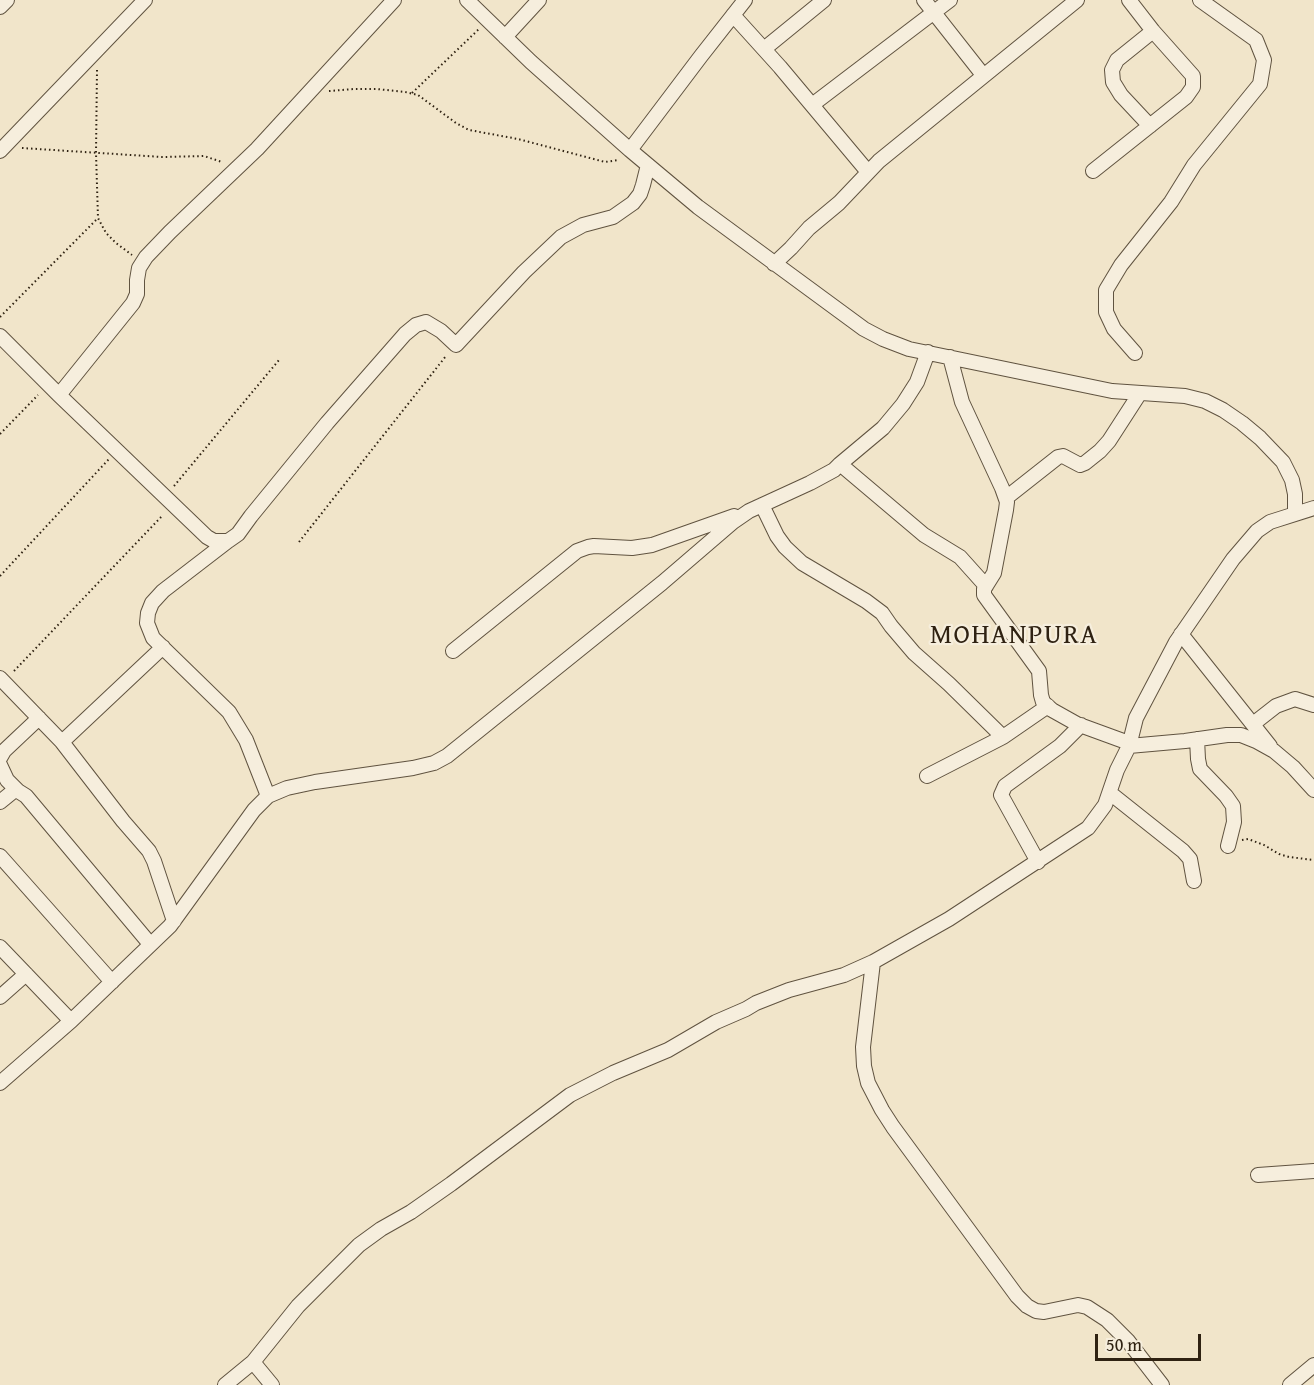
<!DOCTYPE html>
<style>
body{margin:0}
#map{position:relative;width:1314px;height:1385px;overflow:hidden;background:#f1e5ca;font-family:"Gentium Book Plus",serif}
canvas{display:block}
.scale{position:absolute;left:1095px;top:1334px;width:106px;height:27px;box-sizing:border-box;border:3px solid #2f2212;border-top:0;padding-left:8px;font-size:18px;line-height:21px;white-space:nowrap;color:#2f2212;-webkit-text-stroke:4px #f6eedd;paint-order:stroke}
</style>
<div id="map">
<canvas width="1314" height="1385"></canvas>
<div class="scale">50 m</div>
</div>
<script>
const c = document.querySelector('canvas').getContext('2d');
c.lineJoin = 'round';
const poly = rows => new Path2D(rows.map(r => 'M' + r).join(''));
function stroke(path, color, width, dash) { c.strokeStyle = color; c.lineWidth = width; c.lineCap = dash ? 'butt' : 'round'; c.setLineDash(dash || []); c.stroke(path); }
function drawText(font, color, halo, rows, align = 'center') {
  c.font = font + ' "Gentium Book Plus",serif'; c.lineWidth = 4.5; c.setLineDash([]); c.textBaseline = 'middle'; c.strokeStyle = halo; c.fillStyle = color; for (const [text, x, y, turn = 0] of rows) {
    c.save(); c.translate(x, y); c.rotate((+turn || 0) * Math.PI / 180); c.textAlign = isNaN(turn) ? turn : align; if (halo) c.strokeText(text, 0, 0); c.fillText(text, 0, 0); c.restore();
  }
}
const path = poly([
 [97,70,96,153,98,218,106,233,116,243,132,255],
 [329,91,354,89,377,89,405,92,418,95,456,123,469,130,518,139,605,162,619,160],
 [412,93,479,29],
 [22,148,162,157,204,156,222,162],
 [0,317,97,219],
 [0,434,38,395],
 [174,486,279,360],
 [299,542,446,356],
 [0,576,109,459],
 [14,671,163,515],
 [1242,840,1248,839,1264,845,1279,854,1289,857,1314,860]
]);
const minor = poly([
 [467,0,531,62,630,150,698,207,864,329,883,339,909,349,1112,391,1185,396,1205,401,1223,410,1242,423,1260,438,1283,462,1292,480,1295,494,1295,513],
 [924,0,983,75],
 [0,7,7,0],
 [733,15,780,67,868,172],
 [505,37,539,0],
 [764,49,824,0],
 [812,105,950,0],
 [1150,126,1121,95,1113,82,1112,70,1117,60,1153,31],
 [630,150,701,56,745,0],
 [0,151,145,0],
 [1093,171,1186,97,1193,87,1193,76,1153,31,1129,0],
 [774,264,791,248,809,228,839,203,879,161,1077,0],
 [0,336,59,395,207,537,214,541,228,541,238,534,251,516,327,423,405,334,416,325,426,322,441,331,456,345,524,272,561,237,583,225,613,217,633,203,640,194,643,185,648,165],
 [1135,353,1114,329,1106,312,1106,290,1121,265,1171,202,1194,165,1260,84,1264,60,1256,40,1200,0],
 [950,357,962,402,1002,488,1007,502,1006,510,994,573,984,589,984,595,1039,671,1041,695,1043,702,1052,710,1077,724,1129,743],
 [59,395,133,303,137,294,137,280,139,268,146,257,170,232,257,149,394,0],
 [840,464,924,535,960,557,986,586],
 [1006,498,1058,457,1063,456,1080,465,1085,463,1100,451,1109,441,1140,393],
 [762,505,777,536,785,547,802,563,866,601,882,613,891,626,914,653,949,684,1003,737],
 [228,541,163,591,152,603,148,613,147,623,153,638,229,712,246,740,268,796],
 [1181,634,1270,746],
 [453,651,577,551,588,547,594,546,632,548,652,545,734,516],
 [0,678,62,742,123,821,149,851,154,861,174,921],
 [1253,724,1276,706,1295,699,1314,705],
 [1197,739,1198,759,1200,769,1226,796,1233,806,1234,822,1228,846],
 [62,742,163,647],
 [1129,746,1185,741,1227,735,1241,735,1256,741,1274,751,1293,767,1314,790],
 [0,758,4,751,39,718],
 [0,765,7,780,18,791,26,796,150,944],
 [927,776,1003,737,1048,706],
 [1110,793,1183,851,1190,859,1194,881],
 [0,802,16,789],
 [0,856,112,982],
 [1038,862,1001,795,1005,786,1060,746,1081,725],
 [0,947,71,1021],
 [873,962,863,1047,864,1066,868,1083,882,1110,893,1127,1017,1296,1027,1306,1036,1311,1044,1312,1078,1305,1087,1307,1107,1320,1128,1341,1162,1385],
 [0,997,26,974],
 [0,1083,71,1021,170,926,254,810,268,796,287,788,315,782,413,768,434,763,447,756,662,583,733,522,749,511,810,483,834,470,840,464,883,428,903,404,917,382,928,352],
 [1258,1175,1314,1171],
 [253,1362,272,1385],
 [225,1385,253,1362,298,1306,359,1245,381,1229,411,1212,451,1184,570,1095,613,1073,668,1050,716,1022,746,1009,756,1003,789,990,844,975,873,962,949,919,1088,828,1105,805,1117,770,1129,746,1136,718,1176,642,1233,559,1257,531,1270,522,1314,508],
 [1290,1385,1314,1365]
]);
const quarterNames = [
 ["MOHANPURA",1014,636]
];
stroke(minor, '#605340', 16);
stroke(path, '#2f2212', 2, [1.5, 3]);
stroke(minor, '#f6eedd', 14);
c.letterSpacing = '1.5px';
drawText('27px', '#2f2212', '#f6eedd', quarterNames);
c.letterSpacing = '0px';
</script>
